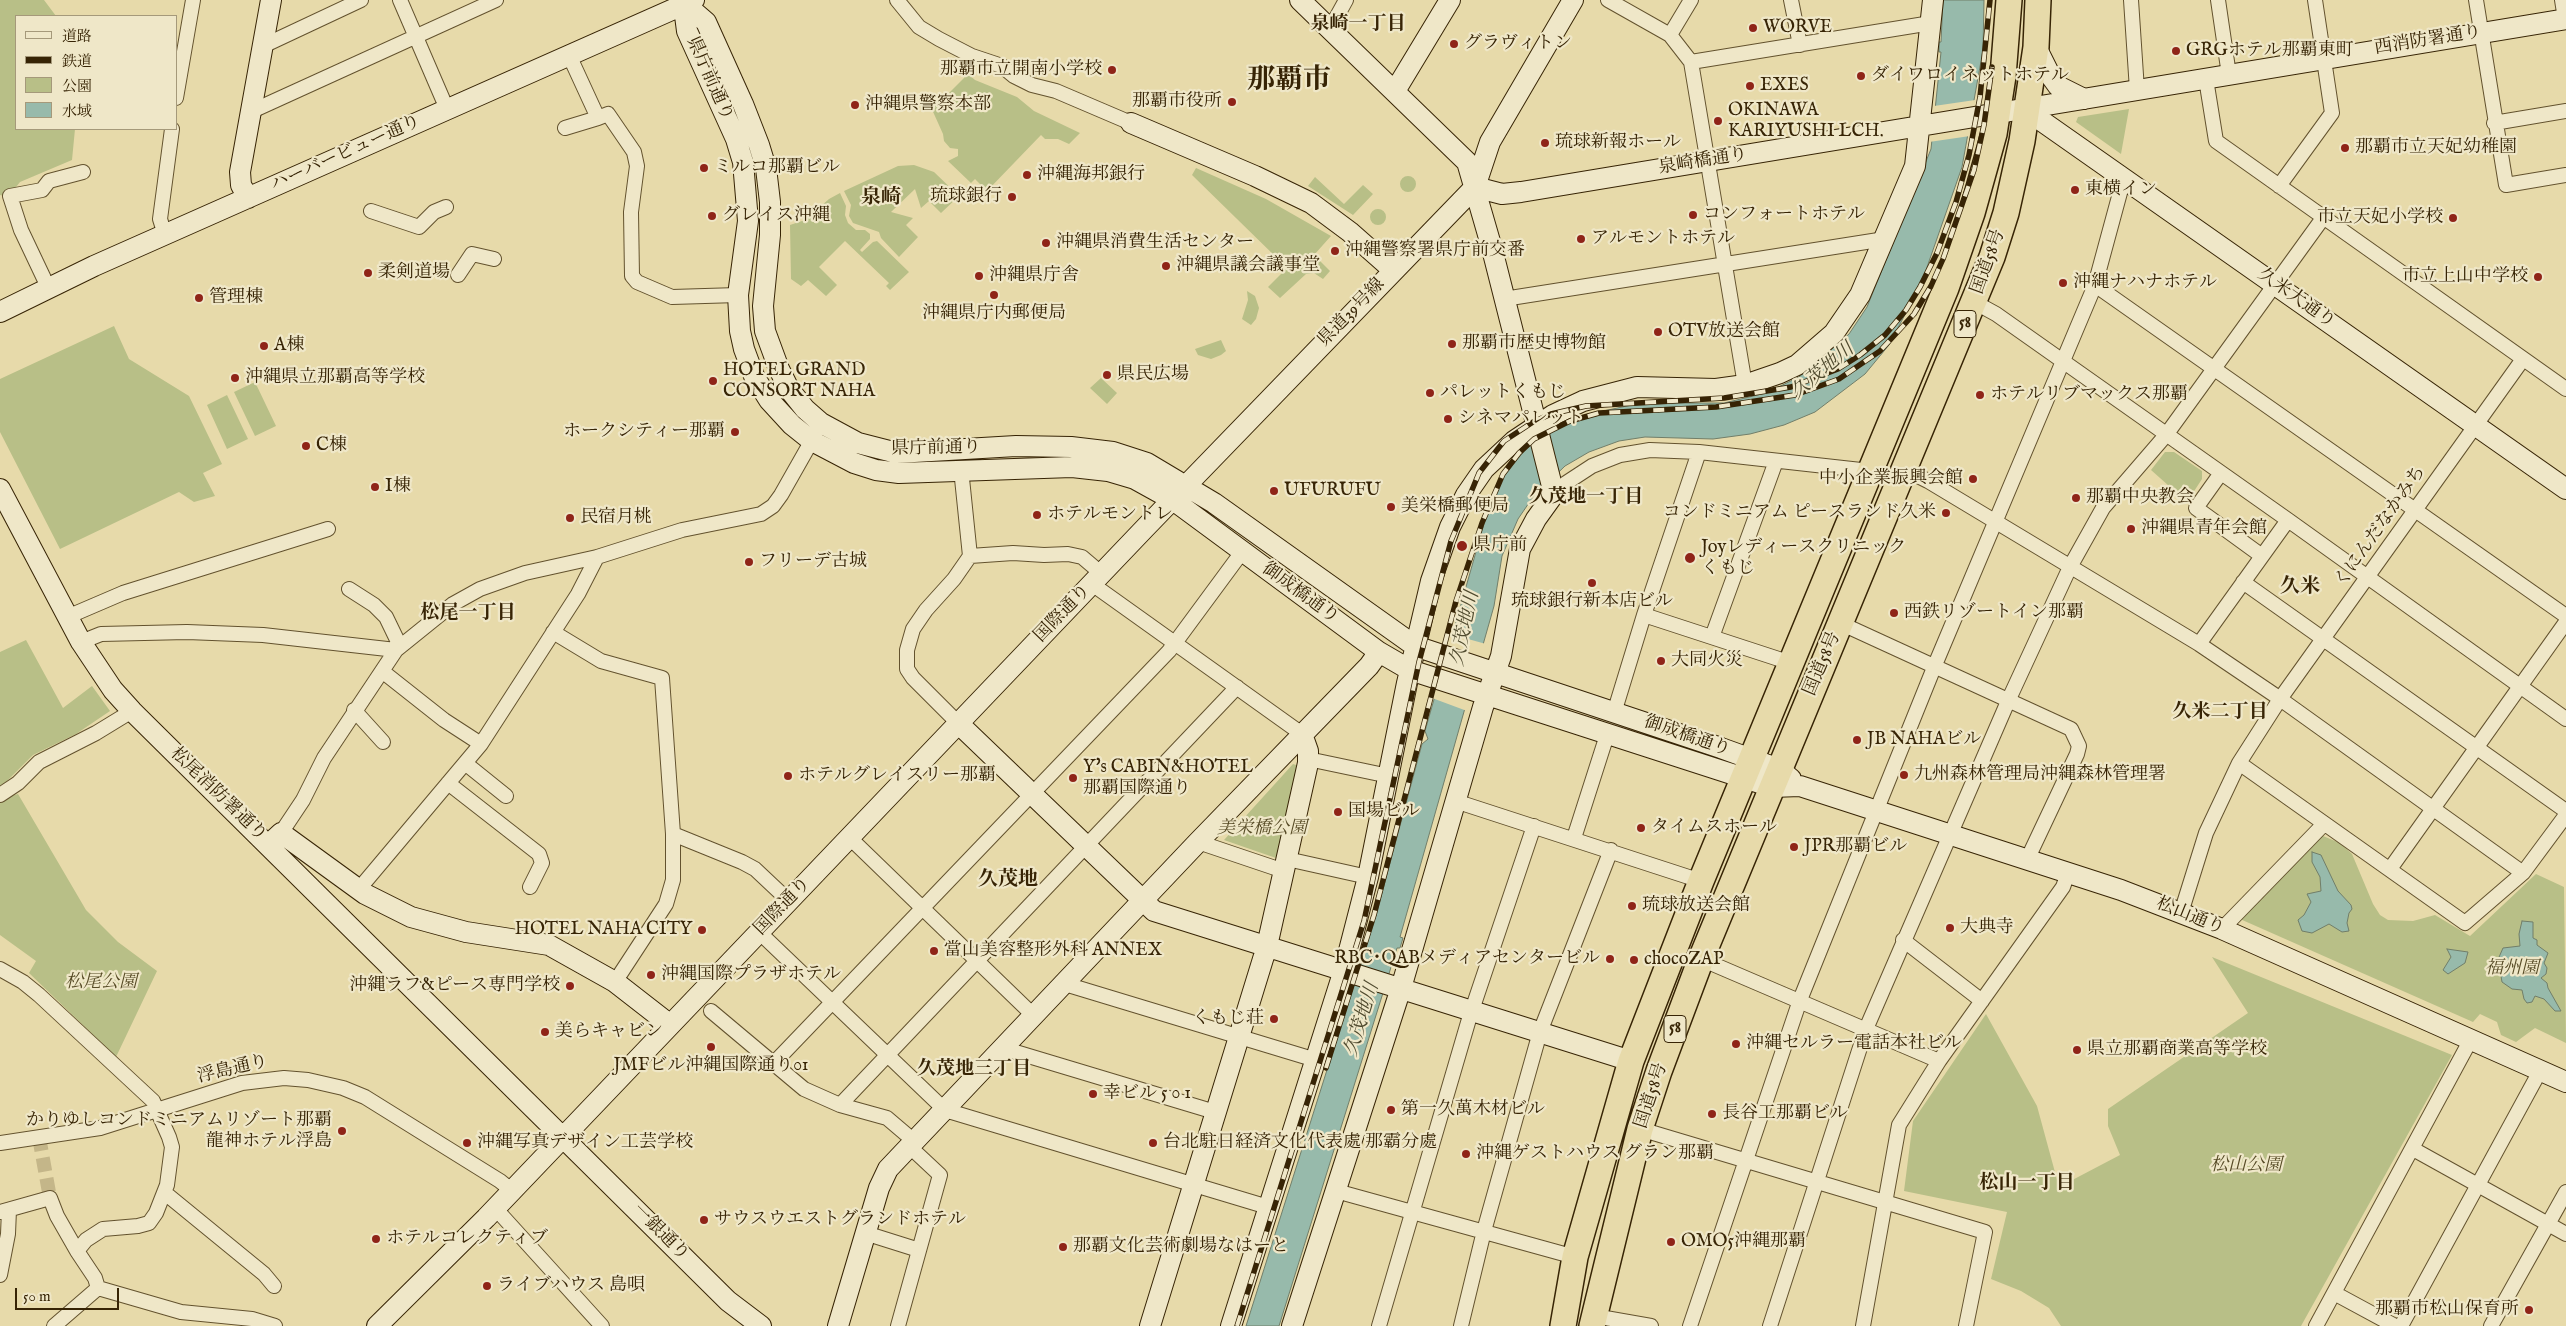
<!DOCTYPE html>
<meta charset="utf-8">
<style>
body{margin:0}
#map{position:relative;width:2566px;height:1326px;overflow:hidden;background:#e7daaa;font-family:"IM FELL English","Noto Serif JP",serif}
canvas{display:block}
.legend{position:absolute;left:15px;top:15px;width:162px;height:115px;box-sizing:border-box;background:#efe7c8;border:1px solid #a5997a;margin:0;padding:6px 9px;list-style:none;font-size:15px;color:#372405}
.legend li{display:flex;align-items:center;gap:10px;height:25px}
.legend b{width:25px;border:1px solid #a5997a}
.scale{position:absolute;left:15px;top:1288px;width:104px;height:22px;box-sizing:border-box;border:2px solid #372405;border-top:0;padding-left:6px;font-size:15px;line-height:18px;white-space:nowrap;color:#372405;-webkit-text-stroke:4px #efe7c8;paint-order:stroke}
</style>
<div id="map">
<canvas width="2566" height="1326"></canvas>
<ul class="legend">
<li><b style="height:6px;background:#efe7c8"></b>道路</li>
<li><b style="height:6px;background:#372405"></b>鉄道</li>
<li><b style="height:14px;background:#b8bf87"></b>公園</li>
<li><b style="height:14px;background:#97baab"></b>水域</li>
</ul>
<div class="scale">50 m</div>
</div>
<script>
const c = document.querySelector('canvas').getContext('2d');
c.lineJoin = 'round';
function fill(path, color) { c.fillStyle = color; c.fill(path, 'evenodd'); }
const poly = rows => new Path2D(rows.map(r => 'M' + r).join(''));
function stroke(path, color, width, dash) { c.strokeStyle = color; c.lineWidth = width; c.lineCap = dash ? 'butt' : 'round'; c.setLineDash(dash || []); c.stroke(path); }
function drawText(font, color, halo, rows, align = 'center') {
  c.font = font + ' "IM FELL English","Noto Serif JP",serif'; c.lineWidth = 4.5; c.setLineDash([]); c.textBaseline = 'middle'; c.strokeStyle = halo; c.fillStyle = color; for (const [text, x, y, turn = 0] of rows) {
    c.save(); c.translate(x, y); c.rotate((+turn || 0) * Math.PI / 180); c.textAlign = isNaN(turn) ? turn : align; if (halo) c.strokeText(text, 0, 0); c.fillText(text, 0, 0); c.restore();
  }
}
const green = poly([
 [0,0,44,0,56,16,16,16,16,129,75,129,72,160,20,182,8,197,0,195],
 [968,74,975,80,1017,97,1034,111,1080,133,1069,144,1058,139,1045,139,1041,135,987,191,975,179,971,183,948,161,958,156,958,149,950,148,944,141,943,134,930,105,943,99],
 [2129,109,2121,154,2076,122,2078,117],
 [914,165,934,172,959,196,941,213,929,201,921,208,915,189,891,212,913,218,906,225,918,237,899,257,881,238,879,232,853,223,849,216,851,205,844,191,898,166],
 [1196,168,1266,199,1331,236,1314,255,1330,271,1323,279,1314,273,1306,274,1280,298,1268,287,1285,270,1281,262,1192,175],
 '1400 184a8 8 0 1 1 16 0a8 8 0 1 1-16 0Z',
 [1315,177,1344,204,1363,185,1373,194,1353,215,1308,186],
 [840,193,846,206,845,215,848,223,856,230,865,230,870,234,870,239,860,250,862,252,873,242,877,241,909,272,890,290,886,286,889,283,845,241,819,267,837,285,826,296,808,280,801,286,791,279,790,225,805,220,829,199],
 '1370 217a8 8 0 1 1 16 0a8 8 0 1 1-16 0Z',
 [1247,291,1255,296,1259,308,1256,319,1251,325,1242,319,1248,300],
 [114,326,129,359,189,396,222,464,203,473,215,496,194,502,179,492,60,549,0,432,0,379],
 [1221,340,1226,351,1221,355,1211,359,1198,355,1195,349],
 [1101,378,1117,393,1107,404,1090,388],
 [255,382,276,426,255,436,234,392],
 [227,395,248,439,227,449,207,405],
 [2165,452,2174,452,2202,471,2202,479,2187,502,2151,470],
 [26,640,63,708,92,686,110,711,76,734,33,755,0,788,0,652],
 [1293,764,1299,766,1276,858,1224,840],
 [18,794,86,910,118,942,157,971,116,1057,29,973,36,961,0,935,0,799],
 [2323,836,2340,843,2352,854,2373,904,2380,915,2388,920,2413,921,2435,915,2470,936,2536,874,2564,887,2566,1043,2535,1028,2516,1042,2501,1035,2497,1022,2480,1014,2473,1022,2240,919,2307,845],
 [2212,957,2452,1055,2301,1326,2061,1326,2049,1308,2021,1291,1991,1279,2007,1212,1904,1191,1913,1121,1986,1014,2037,1106,2059,1187,2120,1155,2108,1126,2108,1109,2248,1013]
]);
const water = poly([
 [1943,0,1984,0,1983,50,1962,167,1926,270,1910,305,1889,345,1865,374,1815,412,1784,425,1750,434,1713,439,1645,437,1619,441,1589,452,1565,466,1533,497,1518,519,1502,556,1494,606,1400,937,1403,938,1400,948,1397,948,1279,1326,1246,1326,1376,915,1422,744,1428,739,1425,731,1491,499,1501,479,1526,449,1554,426,1575,417,1641,403,1724,403,1766,393,1799,377,1849,334,1867,307,1931,149,1941,52,1939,52,1939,42,1941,42,1943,0],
 [2312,852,2321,855,2338,891,2351,905,2352,909,2349,913,2347,923,2349,931,2342,932,2329,924,2312,933,2302,931,2298,920,2304,915,2311,902,2307,894,2321,891,2320,877,2312,862,2312,852],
 [2522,921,2533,922,2533,938,2537,940,2537,945,2548,953,2544,963,2547,968,2546,974,2541,978,2547,983,2548,988,2561,1011,2555,1011,2544,999,2535,996,2532,1002,2527,1003,2524,999,2522,990,2512,989,2502,982,2500,970,2496,964,2503,948,2520,946,2519,934,2522,921],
 [2447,949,2468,952,2465,963,2448,974,2443,970,2451,957,2447,949]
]);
const pier = poly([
 [1975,100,1970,136,1929,142,1934,106],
 [1450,634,1486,644,1467,711,1432,698]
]);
const streetTunnel = poly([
 [39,1137,50,1198]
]);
const street = poly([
 [400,0,447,109],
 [897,0,919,27,939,39,972,56,1002,66,1014,76,1032,85,1056,91,1131,123],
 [1608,0,1670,35,1691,62,1745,385],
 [1791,0,1800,45],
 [2131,0,2137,90],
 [2218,0,2229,75],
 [2476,0,2506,185,2566,175],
 [2562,0,2565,19],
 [1330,29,1346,0],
 [1670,35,1691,0],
 [263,46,361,0],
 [569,55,598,118,608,114,634,152,637,166,631,212,632,276,637,282,672,297,738,295],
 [1691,62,1931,23],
 [2206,79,2216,141,2566,389],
 [176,98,193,0],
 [250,112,496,0],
 [2494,123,2566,111],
 [565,128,598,118],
 [2279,186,2332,113,2315,0],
 [371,211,419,227,434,212,446,207],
 [165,235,160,219,172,129],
 [458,275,472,254,494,259],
 [2095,285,2566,616],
 [48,287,21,230,10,196,42,190,49,181,83,172],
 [1504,299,1885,239],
 [1974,302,1996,314,2288,520,2566,719],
 [1904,469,1928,481,2199,644,2276,696,2523,873],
 [2221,473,2196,508,2262,556],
 [1554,494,1566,483,1592,466,1620,455,1650,450,1699,452,1870,471],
 [970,556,1013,553,1044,555,1068,554,1082,557,1102,574],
 [2243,582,2566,811],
 [1092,584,1302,734],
 [349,589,374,605,386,617,400,646],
 [1644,615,1791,663],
 [67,617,123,593,328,529],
 [1840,623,2071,729,2079,746,2077,754,2027,860],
 [553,632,601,661,662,678,673,834,673,880,666,904,615,982],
 [1712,637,1776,461],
 [81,642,101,634,187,632,263,635,396,650],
 [2199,644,2288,520],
 [382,671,444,720,481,744],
 [354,710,383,742],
 [1614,713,1644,615,1699,452],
 [959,724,913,678,907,669,907,650,913,629,926,610,954,579,970,556,961,469],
 [1308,759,1389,776],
 [465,763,506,796],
 [2239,763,2465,923,2523,873,2566,815],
 [448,783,539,854,542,863,530,887],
 [0,795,18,783,39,762,96,733,132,711],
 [1455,801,1701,881],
 [281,833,303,800,324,758,396,650,453,604,480,589,525,573,597,557,682,530,761,514,773,506,781,495,815,435],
 [673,834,742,862,755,869,789,901],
 [850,838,1034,1016],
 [1574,838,1607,735],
 [1198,842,1284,871],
 [1287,859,1368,877],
 [2390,869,2566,622],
 [359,889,481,744,578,594,597,557],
 [2181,913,2206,833,2239,763,2280,699,2523,359],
 [2222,929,2324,824],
 [759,932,945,1110,1268,1207],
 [1903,940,1982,1001],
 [1701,959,1939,1061],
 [0,969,23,982,39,995,153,1101,169,1137,172,1147,167,1185,156,1213,149,1223,138,1226,103,1229,86,1240,77,1251,95,1278,98,1288],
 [1065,984,1316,1060],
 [711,1011,804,1089,840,1105,887,1118,914,1141],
 [1002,1048,1215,1112],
 [773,1064,1169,651,1242,552],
 [840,1105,1237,687],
 [1640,1129,1985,1232,1966,1326],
 [0,1143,100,1128,242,1083,284,1078,308,1080,343,1088,365,1097,500,1181,511,1190],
 [2413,1149,2566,1234],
 [1336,1191,1575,1257],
 [165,1193,264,1274,274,1286],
 [495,1208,602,1326],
 [0,1212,50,1198,57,1216,77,1251],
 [865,1233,919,1250],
 [0,1275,8,1234,9,1210],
 [98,1288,181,1312,252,1319,275,1326],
 [2334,1293,2395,1326],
 [1594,1316,1651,1326],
 [54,1326,98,1288],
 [898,1326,940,1175,909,1146],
 [1379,1326,1469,1019,1534,826],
 [1461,1326,1484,1231,1540,1032,1611,850],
 [1690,1326,1800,1000,1935,665,2095,285,2124,178],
 [1770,1326,1866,1029,2009,699,2070,567,2103,508,2166,435,2323,218],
 [1863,1326,1899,1125,1939,1061,2063,887,2068,873],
 [2316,1326,2470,1041],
 [2401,1326,2540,1071],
 [2491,1326,2566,1192]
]);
const secondary = poly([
 [683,0,687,31,736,139,743,162,748,221,738,295,740,331,744,349,754,376,769,400,792,425,812,441,854,463,876,470,899,473,1072,467,1108,471,1135,479,1173,500,1379,652,1410,670,1772,787,1800,786,2121,890,2222,929,2566,1082],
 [685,4,706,22,743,104,759,145,766,168,770,202,770,235,763,306,765,331,779,369,789,389,805,409,821,423,858,443,897,453,1016,446,1071,447,1113,452,1147,463,1214,503,1415,646,1721,748,1779,769,1791,779],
 [2036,47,2050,75,2058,86,2084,99],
 [1395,91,1450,0],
 [2026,110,2566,489],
 [1131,123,1255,176,1311,203,1350,232,1393,270],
 [1475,187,1502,194,1521,192,2566,19],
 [248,198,241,185,240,172,271,0],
 [0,312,94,266,694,0],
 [0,489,81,642,113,690,132,711,728,1301,761,1326],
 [959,724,1154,911,1631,1061],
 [268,845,281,833,365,894,411,917,466,932,549,945,615,982,669,1024],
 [377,1326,486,1218,1145,528,1475,187,1490,142,1573,0],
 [838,1326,879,1188,888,1169,1198,842,1369,666,1379,652],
 [1150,1326,1267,946,1308,763,1308,751,1302,734],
 [1231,1326,1344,970,1368,877,1407,683,1431,581,1450,527,1466,495,1484,469,1514,441,1553,415,1583,401,1637,387,1716,389,1745,385,1780,373,1797,365,1834,333,1860,295,1915,166,1933,0],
 [1292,1326,1401,988,1483,707,1501,656,1520,549,1536,519,1554,494,1491,245,1467,162,1300,0]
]);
const highway = poly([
 [1563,1326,1575,1257,1631,1061,1701,881,1946,288,1972,213,1994,134,2003,76,2009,0],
 [1592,1326,1640,1129,1659,1071,1701,959,1992,257,2006,213,2022,141,2036,47,2038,0]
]);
const rail = poly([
 [1326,1068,1374,915,1456,601,1482,523,1503,474,1519,453,1534,439,1570,421,1599,413,1716,407,1795,395,1839,379,1880,351,1914,314,1931,286,1943,259,1974,170,1984,125,1992,67],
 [1237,1326,1364,921,1419,662,1451,541,1479,473,1504,441,1533,422,1551,414,1586,406,1724,398,1791,387,1838,369,1860,355,1885,335,1906,310,1920,287,1937,253,1956,202,1969,155,1980,97,1990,0]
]);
const markers = [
 [1753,28,5,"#8f2418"],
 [1454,44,5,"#8f2418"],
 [2176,51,5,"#8f2418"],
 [1112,70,5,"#8f2418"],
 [1861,76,5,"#8f2418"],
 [1750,86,5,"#8f2418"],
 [1232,102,5,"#8f2418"],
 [855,105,5,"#8f2418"],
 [1718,121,5,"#8f2418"],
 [1545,143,5,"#8f2418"],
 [2345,148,5,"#8f2418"],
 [704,168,5,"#8f2418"],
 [1027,175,5,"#8f2418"],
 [2075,190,5,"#8f2418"],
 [1012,197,5,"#8f2418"],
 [1693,215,5,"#8f2418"],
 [712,216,5,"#8f2418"],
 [2453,218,5,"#8f2418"],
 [1581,239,5,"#8f2418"],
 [1046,243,5,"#8f2418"],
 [1335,251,5,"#8f2418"],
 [1166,266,5,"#8f2418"],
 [368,273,5,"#8f2418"],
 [979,276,5,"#8f2418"],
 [2538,277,5,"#8f2418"],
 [2063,283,5,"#8f2418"],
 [994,295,5,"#8f2418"],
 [199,298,5,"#8f2418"],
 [1658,332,5,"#8f2418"],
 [1452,344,5,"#8f2418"],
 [264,346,5,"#8f2418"],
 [1107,375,5,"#8f2418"],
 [235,378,5,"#8f2418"],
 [713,381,5,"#8f2418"],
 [1430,393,5,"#8f2418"],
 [1980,395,5,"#8f2418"],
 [1448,419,5,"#8f2418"],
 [735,432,5,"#8f2418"],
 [306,446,5,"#8f2418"],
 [1973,479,5,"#8f2418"],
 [375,487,5,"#8f2418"],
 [1274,491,5,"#8f2418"],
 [2076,498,5,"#8f2418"],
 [1391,507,5,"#8f2418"],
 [1946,513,5,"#8f2418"],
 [1037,515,5,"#8f2418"],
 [570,518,5,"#8f2418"],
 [2131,529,5,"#8f2418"],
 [1462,546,6,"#8f2418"],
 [1690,558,6,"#8f2418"],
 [749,562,5,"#8f2418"],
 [1592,583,5,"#8f2418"],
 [1894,613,5,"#8f2418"],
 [1661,661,5,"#8f2418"],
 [1857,740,5,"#8f2418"],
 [1904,775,5,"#8f2418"],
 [788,776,5,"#8f2418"],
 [1073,778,5,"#8f2418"],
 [1338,812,5,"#8f2418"],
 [1641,828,5,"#8f2418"],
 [1794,847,5,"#8f2418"],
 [1632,906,5,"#8f2418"],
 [1950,928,5,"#8f2418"],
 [702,930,5,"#8f2418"],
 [934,951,5,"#8f2418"],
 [1610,959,5,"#8f2418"],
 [1634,960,5,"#8f2418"],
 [651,975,5,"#8f2418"],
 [570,986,5,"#8f2418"],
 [1274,1019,5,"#8f2418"],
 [545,1032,5,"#8f2418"],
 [1736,1044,5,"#8f2418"],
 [711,1047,5,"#8f2418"],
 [2077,1050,5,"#8f2418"],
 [1093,1094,5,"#8f2418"],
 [1391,1110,5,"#8f2418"],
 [1712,1114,5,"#8f2418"],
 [342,1131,5,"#8f2418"],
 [467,1143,5,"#8f2418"],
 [1153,1143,5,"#8f2418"],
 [1466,1154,5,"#8f2418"],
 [704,1220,5,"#8f2418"],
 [376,1239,5,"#8f2418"],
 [1671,1242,5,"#8f2418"],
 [1063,1247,5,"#8f2418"],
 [487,1286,5,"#8f2418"],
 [2529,1310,5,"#8f2418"]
];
const shields = [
 [1965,324,22],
 [1675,1029,22]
];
const shieldNames = [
 ["58",1965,324],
 ["58",1675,1029]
];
const poiNames = [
 ["WORVE",1763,28],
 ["グラヴィトン",1464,44],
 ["GRGホテル那覇東町",2186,51],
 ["那覇市立開南小学校",1102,70,"right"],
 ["ダイワロイネットホテル",1871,76],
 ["EXES",1760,86],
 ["那覇市役所",1222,102,"right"],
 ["沖縄県警察本部",865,105],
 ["OKINAWA",1728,111],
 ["KARIYUSHI LCH.",1728,132],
 ["琉球新報ホール",1555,143],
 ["那覇市立天妃幼稚園",2355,148],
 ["ミルコ那覇ビル",714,168],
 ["沖縄海邦銀行",1037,175],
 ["東横イン",2085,190],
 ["琉球銀行",1002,197,"right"],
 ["コンフォートホテル",1703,215],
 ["グレイス沖縄",722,216],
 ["市立天妃小学校",2443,218,"right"],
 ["アルモントホテル",1591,239],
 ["沖縄県消費生活センター",1056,243],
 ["沖縄警察署県庁前交番",1345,251],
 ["沖縄県議会議事堂",1176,266],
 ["柔剣道場",378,273],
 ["沖縄県庁舎",989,276],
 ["市立上山中学校",2528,277,"right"],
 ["沖縄ナハナホテル",2073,283],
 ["管理棟",209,298],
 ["沖縄県庁内郵便局",994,314,"center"],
 ["OTV放送会館",1668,332],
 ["那覇市歴史博物館",1462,344],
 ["A棟",274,346],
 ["HOTEL GRAND",723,371],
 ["CONSORT NAHA",723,392],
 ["県民広場",1117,375],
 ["沖縄県立那覇高等学校",245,378],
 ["パレットくもじ",1440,393],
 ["ホテルリブマックス那覇",1990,395],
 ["シネマパレット",1458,419],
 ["ホークシティー那覇",725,432,"right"],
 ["C棟",316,446],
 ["中小企業振興会館",1963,479,"right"],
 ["I棟",385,487],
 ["UFURUFU",1284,491],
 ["那覇中央教会",2086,498],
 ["美栄橋郵便局",1401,507],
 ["コンドミニアム ピースランド久米",1936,513,"right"],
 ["ホテルモントレ",1047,515],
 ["民宿月桃",580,518],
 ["沖縄県青年会館",2141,529],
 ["県庁前",1473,546],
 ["Joyレディースクリニック",1701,548],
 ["くもじ",1701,569],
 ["フリーデ古城",759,562],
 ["琉球銀行新本店ビル",1592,602,"center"],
 ["西鉄リゾートイン那覇",1904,613],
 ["大同火災",1671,661],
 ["JB NAHAビル",1867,740],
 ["Y's CABIN&HOTEL",1083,768],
 ["那覇国際通り",1083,789],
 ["九州森林管理局沖縄森林管理署",1914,775],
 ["ホテルグレイスリー那覇",798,776],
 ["国場ビル",1348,812],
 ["タイムスホール",1651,828],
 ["JPR那覇ビル",1804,847],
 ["琉球放送会館",1642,906],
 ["大典寺",1960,928],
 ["HOTEL NAHA CITY",692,930,"right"],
 ["當山美容整形外科 ANNEX",944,951],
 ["RBC･QABメディアセンタービル",1600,959,"right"],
 ["chocoZAP",1644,960],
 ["沖縄国際プラザホテル",661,975],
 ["沖縄ラフ&ピース専門学校",560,986,"right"],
 ["くもじ荘",1264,1019,"right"],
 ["美らキャビン",555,1032],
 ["沖縄セルラー電話本社ビル",1746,1044],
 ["県立那覇商業高等学校",2087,1050],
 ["JMFビル沖縄国際通り01",711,1066,"center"],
 ["幸ビル 5 0 1",1103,1094],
 ["第一久萬木材ビル",1401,1110],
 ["長谷工那覇ビル",1722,1114],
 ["かりゆしコンドミニアムリゾート那覇",332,1121,"right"],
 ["龍神ホテル浮島",332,1142,"right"],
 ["沖縄写真デザイン工芸学校",477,1143],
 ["台北駐日経済文化代表處 那霸分處",1163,1143],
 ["沖縄ゲストハウス グラン那覇",1476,1154],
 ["サウスウエストグランドホテル",714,1220],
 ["ホテルコレクティブ",386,1239],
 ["OMO5沖縄那覇",1681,1242],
 ["那覇文化芸術劇場なはーと",1073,1247],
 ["ライブハウス 島唄",497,1286],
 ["那覇市松山保育所",2519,1310,"right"]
];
const streetNames = [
 ["西消防署通り",2428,41,-9],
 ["県庁前通り",709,79,66],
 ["ハーバービュー通り",346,154,-24],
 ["泉崎橋通り",1703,162,-9],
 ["国道58号",1989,262,-70],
 ["久米大通り",2296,299,35],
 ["県道39号線",1352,313,-46],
 ["県庁前通り",936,449,-1],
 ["くにんだなかみち",2381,527,-55],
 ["御成橋通り",1300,594,36],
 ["国際通り",1063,614,-46],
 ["国道58号",1823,664,-67],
 ["御成橋通り",1687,737,19],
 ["松尾消防署通り",218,795,44],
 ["国際通り",783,907,-46],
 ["松山通り",2190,917,22],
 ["浮島通り",233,1070,-13],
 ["国道58号",1652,1096,-72],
 ["一銀通り",660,1233,45]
];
const parkNames = [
 ["美栄橋公園",1262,829],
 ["福州園",2512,969],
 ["松尾公園",101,983],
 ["松山公園",2246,1166]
];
const neighbourhoodNames = [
 ["泉崎一丁目",1358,25],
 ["久茂地一丁目",1586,498],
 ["松尾一丁目",468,614],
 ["久米二丁目",2220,713],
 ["久茂地三丁目",974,1070],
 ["松山一丁目",2027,1184]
];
const waterNames = [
 ["久茂地川",1823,372,-40],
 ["久茂地川",1466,629,-78],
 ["久茂地川",1363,1020,-73]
];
const quarterNames = [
 ["泉崎",881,199],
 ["久米",2300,588],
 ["久茂地",1008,881]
];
const townNames = [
 ["那覇市",1289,82]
];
fill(green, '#b8bf87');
fill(water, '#97baab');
stroke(water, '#717e69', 1);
fill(pier, '#e7daaa');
stroke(streetTunnel, '#c4b689', 14, [14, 7]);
stroke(street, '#63522e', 16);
stroke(secondary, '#372405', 22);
stroke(highway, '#372405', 28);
stroke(street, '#efe7c8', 14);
stroke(secondary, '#efe7c8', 20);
stroke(highway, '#e7daaa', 25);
stroke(rail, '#372405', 5.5);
stroke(rail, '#efe7c8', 4, [11]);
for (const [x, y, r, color] of markers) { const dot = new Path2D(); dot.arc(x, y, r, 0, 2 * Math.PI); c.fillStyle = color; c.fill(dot); stroke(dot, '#efe7c8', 2); }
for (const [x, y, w] of shields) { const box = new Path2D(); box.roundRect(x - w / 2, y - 13.5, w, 27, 4); c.fillStyle = '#efe7c8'; c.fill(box); stroke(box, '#372405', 1); }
drawText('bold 16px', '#372405', null, shieldNames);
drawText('18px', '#372405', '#efe7c8', poiNames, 'left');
drawText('18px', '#372405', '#efe7c8', streetNames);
drawText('italic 18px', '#574b26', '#efe7c8', parkNames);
drawText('bold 19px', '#372405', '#efe7c8', neighbourhoodNames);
drawText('italic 19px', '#4f4a2e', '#efe7c8', waterNames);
drawText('bold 20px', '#372405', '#efe7c8', quarterNames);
drawText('bold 28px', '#372405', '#efe7c8', townNames);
</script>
